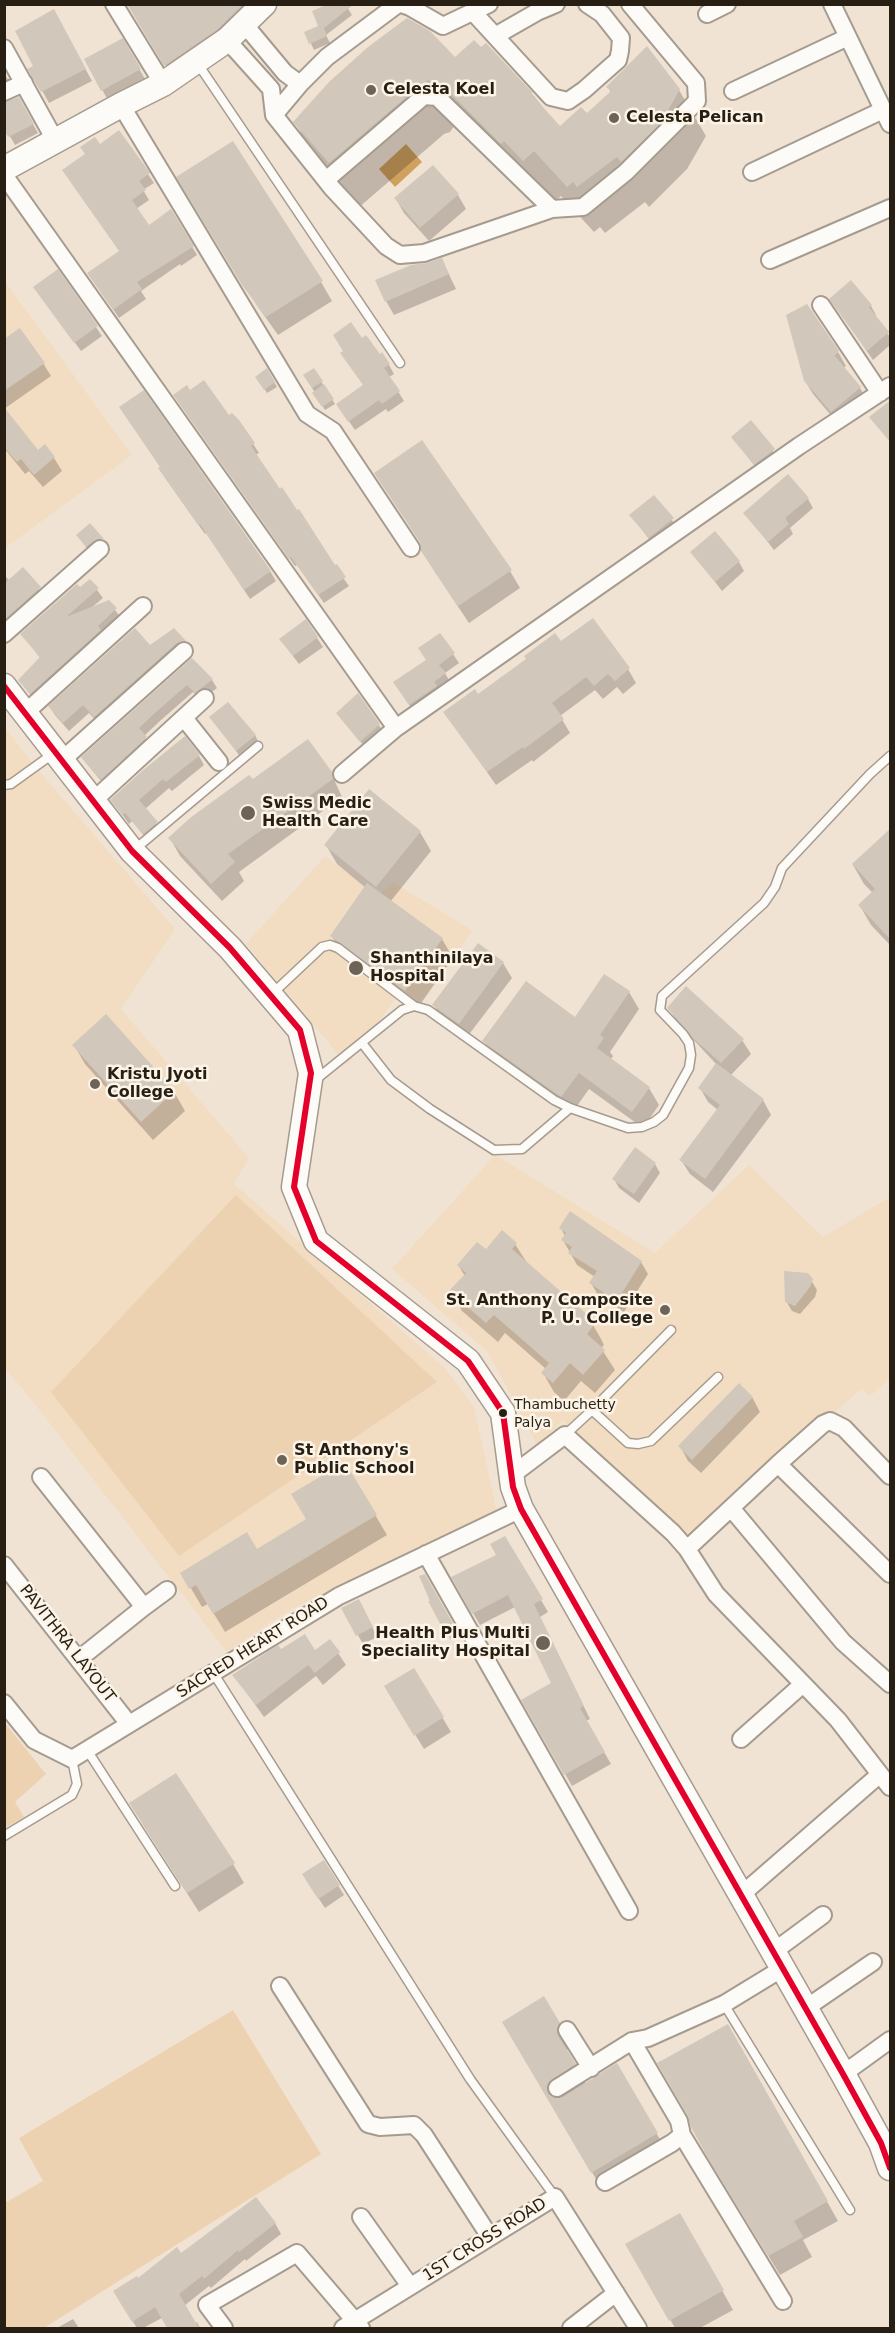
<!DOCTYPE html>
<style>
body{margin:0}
#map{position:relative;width:895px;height:2333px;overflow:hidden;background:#f0e3d3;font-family:"DejaVu Sans",sans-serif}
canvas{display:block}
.frame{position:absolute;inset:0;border:6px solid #271f14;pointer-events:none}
</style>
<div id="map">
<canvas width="895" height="2333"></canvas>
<div class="frame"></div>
</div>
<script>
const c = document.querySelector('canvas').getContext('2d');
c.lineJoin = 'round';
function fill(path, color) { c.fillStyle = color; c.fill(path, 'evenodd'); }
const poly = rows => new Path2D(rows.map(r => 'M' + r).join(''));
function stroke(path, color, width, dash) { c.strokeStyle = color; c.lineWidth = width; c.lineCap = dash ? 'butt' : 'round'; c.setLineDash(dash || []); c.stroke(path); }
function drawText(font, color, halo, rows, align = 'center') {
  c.font = font + ' "DejaVu Sans",sans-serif'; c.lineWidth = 5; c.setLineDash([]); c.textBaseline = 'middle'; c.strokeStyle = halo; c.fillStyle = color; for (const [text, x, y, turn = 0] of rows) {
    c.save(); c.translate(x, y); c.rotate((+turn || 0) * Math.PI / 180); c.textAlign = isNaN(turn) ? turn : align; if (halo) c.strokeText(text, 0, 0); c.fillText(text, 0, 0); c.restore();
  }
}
const built = poly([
 [4,280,132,455,5,548,4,548],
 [4,726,34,765,175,929,121,1009,249,1158,234,1184,446,1369,474,1407,497,1512,291,1609,227,1652,30,1398,5,1368],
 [325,856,378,895,393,882,473,931,419,1003,401,991,347,1065,246,944],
 [495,1155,655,1253,749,1165,823,1237,890,1197,890,1378,869,1397,862,1389,687,1537,563,1421,537,1445,488,1352,392,1269]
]);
const green = poly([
 [236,1195,437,1382,179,1556,51,1392],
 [5,1723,46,1774,15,1802,24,1817,5,1828],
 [233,2010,321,2154,44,2328,5,2328,5,2203,43,2181,19,2138]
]);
const water = poly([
 [406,144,422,162,395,187,379,169]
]);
const shadow = poly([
 [126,4,257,4,171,74,130,8],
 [345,4,352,15,326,35,330,43,314,50,306,33,320,27],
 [60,23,92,81,49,103,30,69,35,67],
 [122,40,148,84,110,104,86,60],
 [455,59,532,94,560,128,587,115,611,93,608,87,679,90,706,136,687,169,649,207,645,202,605,233,600,227,594,232,561,196,550,206,470,132,454,126,450,132,444,134,357,209,321,168,295,122],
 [4,73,13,88,4,93],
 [18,99,38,133,15,145,4,126],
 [119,132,154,183,143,190,149,200,136,209,149,227,171,211,197,255,181,266,180,264,141,291,146,299,119,318,89,274,120,252,99,146],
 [458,195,466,209,429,241,404,213,396,199],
 [189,196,321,282,332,301,278,335,256,304],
 [442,260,456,289,394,315,386,301,427,264],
 [58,271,102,336,81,351,35,287],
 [871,306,876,315,874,316,890,337,890,345,873,360,837,308],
 [4,340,43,363,51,376,4,409],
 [362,340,389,365,394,374,389,377,404,401,388,412,386,409,355,430,343,413,364,386,345,352],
 [838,352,846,366,843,368,860,388,868,402,840,426,813,394,804,379],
 [267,370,277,387,267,393,257,377],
 [314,370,335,404,325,410,305,376],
 [190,392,228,417,238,421,259,453,255,455,349,586,324,603,297,565,295,566,180,404],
 [121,408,270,571,276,581,250,599,206,533,205,534,166,479,161,468],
 [4,410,38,452,54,458,62,471,43,487,29,471,25,474,4,448],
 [750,423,779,459,760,473,733,437],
 [376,473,510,571,520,588,469,623,433,569,422,551,422,545],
 [654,497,678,528,655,547,631,515],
 [808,499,813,508,790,528,793,534,774,550,745,513],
 [90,525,107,548,92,556,78,535],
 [692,552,739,562,744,571,722,591],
 [23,569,45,597,4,633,4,575,10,581],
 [90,581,103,598,90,609,109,602,121,618,36,702,19,680,41,659,22,634],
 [174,630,189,650,100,725,89,713,69,731,55,715,50,707,150,647],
 [440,635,459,663,445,673,450,682,415,714,401,692,428,661],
 [317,638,323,647,299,664,287,648],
 [561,643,628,669,636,683,623,694,617,687,603,699,595,690,560,716,570,733,533,762,532,760,496,785,445,712,478,696,528,660],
 [192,660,212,680,217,688,200,701,193,692,160,721,144,736,150,747,106,787,82,758],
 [358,696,385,734,367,750,338,713],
 [213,720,255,735,260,745,242,759],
 [199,756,204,765,172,791,169,788,145,809,162,832,149,842,132,821,129,824,112,800],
 [331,773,342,797,239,872,244,881,222,901,180,856,170,838,252,781],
 [890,830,890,945,871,925,860,906,873,893,864,884,853,865],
 [420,832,431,851,390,902,442,939,453,958,417,1009,343,955,332,936,366,888,337,864,326,845],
 [478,945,503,963,512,978,467,1037,442,1019,434,1005],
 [629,992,639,1009,610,1052,613,1056,611,1059,649,1088,659,1105,643,1128,589,1089,572,1113,494,1058,484,1041,576,1019],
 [669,1007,742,1040,751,1054,730,1076,763,1100,771,1115,713,1192,690,1174,681,1160,718,1110,708,1102,700,1088,717,1065,677,1022],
 [74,1045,174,1092,185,1111,153,1140,85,1064],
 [655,1164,660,1173,639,1203,619,1188,614,1179],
 [561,1228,641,1262,648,1274,624,1312,598,1295,591,1283,595,1277,577,1265,563,1240,565,1236],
 [515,1244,527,1263,589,1318,600,1337,604,1345,601,1348,615,1370,595,1393,581,1381,564,1401,554,1392,543,1373,546,1369,505,1333,498,1342,462,1311,451,1292,465,1276,458,1265,486,1252],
 [808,1275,817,1290,815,1297,800,1314,792,1311,786,1301],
 [752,1397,760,1412,701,1473,688,1461,680,1446],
 [345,1464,387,1535,225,1632,208,1604,202,1607,182,1573,257,1551,308,1520],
 [505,1538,548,1612,540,1617,590,1719,586,1721,611,1764,572,1786,523,1700,553,1683,515,1607,480,1625,453,1578,498,1555],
 [424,1575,459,1636,451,1640,430,1602],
 [343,1609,364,1610,377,1637,363,1644],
 [330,1641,346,1665,323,1685,316,1676,264,1717,234,1675,281,1651,315,1652],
 [414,1670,451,1732,424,1749,386,1687],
 [142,1823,233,1864,244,1883,199,1912],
 [323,1862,344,1895,325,1908,309,1884],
 [544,1999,570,2043,567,2050,586,2084,616,2065,668,2153,603,2191,504,2022],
 [728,2026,838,2221,803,2240,812,2257,780,2275,722,2179],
 [680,2215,733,2310,700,2328,675,2328,627,2245],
 [275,2223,281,2234,246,2261,245,2259,211,2288,209,2286,184,2306,195,2324,197,2322,200,2328,169,2328,162,2318,143,2328,137,2328,120,2302,137,2280,181,2255],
 [73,2319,79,2328,57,2328]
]);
const building = poly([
 [127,4,243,4,218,29,164,66],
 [328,4,354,4,324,28,327,36,309,44,304,32,318,26,312,11],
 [54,9,86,69,41,92,27,69,33,66,15,31],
 [407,18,430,31,455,57,474,40,481,47,486,43,533,93,531,94,560,126,581,107,587,113,611,91,606,87,647,46,680,89,661,123,621,162,617,157,577,187,573,182,567,187,534,151,523,161,504,141,501,144,442,85,427,80,423,86,417,88,329,163,293,122,329,82,368,47],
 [123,38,141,69,101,91,84,59],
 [19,97,34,124,8,137,4,129,4,102],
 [119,130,150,173,139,181,146,190,132,200,149,225,171,209,194,246,137,282,142,289,113,310,87,273,119,251,62,170,85,154,80,147,95,137,100,144],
 [233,141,323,281,266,317,242,285,176,177],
 [433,165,459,194,420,228,394,198],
 [442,258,449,274,385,302,375,280,411,265,427,263],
 [58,269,98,326,74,343,33,287],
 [851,280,872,305,869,307,889,332,867,351,829,299],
 [807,304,839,351,834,355,861,387,831,412,804,381,786,315],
 [351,322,362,338,366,335,380,354,382,352,390,364,384,368,400,391,382,404,379,400,348,422,336,404,363,385,340,353,343,351,333,335],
 [20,328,45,363,4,391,4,339],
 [267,368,275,382,264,390,255,377],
 [314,368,323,381,312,388,303,375],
 [204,380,229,415,232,413,239,420,255,443,251,446,280,489,282,487,297,510,299,509,335,565,337,564,346,577,318,595,291,557,289,559,173,395,187,385,190,390],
 [324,384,334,399,322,407,312,393],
 [144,390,271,571,244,590,200,524,198,525,158,468,160,467,119,407],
 [891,400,891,443,869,417],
 [4,407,38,450,45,444,55,457,34,475,21,459,17,462,4,447],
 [751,420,775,449,754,465,731,437],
 [422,440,512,570,458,606,421,551,420,542,374,473],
 [788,474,809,498,785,518,789,524,768,542,743,513],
 [654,495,674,518,649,538,629,515],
 [90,523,104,539,97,539,86,547,76,535],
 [715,531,740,561,715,582,690,552],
 [23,567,41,587,4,620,4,584],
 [90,579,99,588,66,617,109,600,117,608,98,626,101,630,30,694,18,680,40,657,20,634,77,584,80,587],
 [593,618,630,668,615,681,608,674,594,686,586,677,552,703,564,719,524,749,523,747,487,772,443,712,475,689,478,694,526,659,524,656,555,633,561,641],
 [306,619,318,637,293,656,279,639],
 [135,628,150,645,174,628,186,641,177,643,94,717,83,705,63,723,48,706],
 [440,633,455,653,439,665,446,673,434,682,437,686,409,705,393,682,426,660,418,648],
 [192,658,213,679,195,693,187,685,156,712,139,728,147,737,101,780,81,757],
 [358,693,380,724,360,742,336,713],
 [228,702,256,735,236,751,209,717],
 [185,736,200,755,166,782,163,779,139,800,158,822,143,834,125,813,122,815,110,800,142,771],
 [308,739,332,772,333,779,228,854,235,862,211,884,168,838,190,818,249,775,253,779],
 [369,789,421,831,376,887,324,845],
 [891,828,891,940,858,905,875,889,852,864],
 [367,883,443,938,405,991,330,936],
 [478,943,504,962,459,1024,432,1005],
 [604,974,630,991,600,1035,604,1038,597,1048,650,1087,632,1112,579,1073,561,1097,482,1041,526,981,575,1017],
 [686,986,744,1039,721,1063,693,1038,667,1008],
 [106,1014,175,1091,141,1122,72,1045],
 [716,1063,764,1099,705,1179,679,1160,720,1105,698,1088],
 [635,1147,656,1163,634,1194,612,1179],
 [570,1211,642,1261,617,1301,589,1283,597,1271,568,1253,572,1247,561,1240,566,1233,559,1228],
 [502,1230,517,1243,512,1249,590,1317,588,1319,594,1325,587,1334,605,1350,583,1375,570,1363,553,1383,541,1373,549,1363,494,1315,486,1323,449,1291,466,1273,457,1265,477,1242,486,1249],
 [784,1271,808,1273,813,1279,810,1287,795,1306,785,1302],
 [739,1383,753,1397,692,1460,678,1446],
 [345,1462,377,1515,213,1614,196,1585,189,1589,180,1573,247,1532,257,1549,306,1519,291,1494],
 [505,1536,543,1599,534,1604,584,1706,580,1708,605,1752,564,1775,521,1700,551,1683,508,1595,472,1614,451,1577,496,1555,490,1544],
 [425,1574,455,1627,445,1633,428,1601,430,1601,419,1576],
 [359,1599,373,1627,356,1636,341,1608],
 [305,1634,315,1650,330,1639,340,1652,315,1673,308,1665,256,1705,232,1675,278,1645,281,1649],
 [414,1668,444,1717,414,1736,384,1686],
 [176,1773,235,1863,187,1893,129,1803],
 [324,1860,340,1885,318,1899,302,1874],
 [544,1996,560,2023,557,2030,558,2036,576,2064,548,2083,547,2088,548,2094,557,2098,563,2097,617,2063,658,2133,591,2173,502,2022],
 [728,2024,828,2201,794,2221,803,2237,768,2256,709,2160,691,2127,688,2116,657,2063],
 [256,2197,276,2223,239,2252,238,2250,204,2279,202,2276,179,2294,199,2328,167,2328,155,2307,132,2322,113,2291,137,2276,138,2278,177,2247,181,2253],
 [680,2213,724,2290,669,2321,625,2244]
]);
const service = poly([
 [198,64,400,363],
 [4,785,11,784,54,753],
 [134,850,258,746],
 [272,994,322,947,330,945,338,948,414,1006],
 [362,1043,391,1080,430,1109,494,1150,522,1149,570,1108],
 [314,1081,402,1010,414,1006,428,1010,554,1100,570,1108,628,1128,642,1127,654,1122,663,1115,689,1068,691,1055,689,1043,683,1034,660,1010,662,996,764,903,775,887,782,868,870,774,890,756],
 [590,1412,671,1330],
 [565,1435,590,1412,594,1412,628,1443,638,1444,651,1441,718,1377],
 [214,1674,470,2079,555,2197],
 [87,1750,175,1886],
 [4,1836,72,1795,77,1784,72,1759],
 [724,2004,850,2210]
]);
const minor = poly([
 [114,4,163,84],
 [401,4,410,7,443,26,489,4],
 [832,4,890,124],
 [473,12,551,97,568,101,584,90,618,60,620,51,621,38,602,14,587,4],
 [707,14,727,4],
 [245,25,285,73,300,84,327,57,398,4],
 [495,36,537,12,556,4],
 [227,40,271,89,274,115,332,188,386,246,400,255,424,253,552,209,583,207,626,172,697,101,696,83,630,4],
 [4,48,55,140],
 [733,91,848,37],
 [4,92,24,83],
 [121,105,307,414,333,431,411,548],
 [274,115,300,84],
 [752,172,883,110],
 [4,175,396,728],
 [326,180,424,96,437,97,552,209],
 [770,260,890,208],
 [821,305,880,393],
 [4,634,100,549],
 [25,713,143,606],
 [184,718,219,762],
 [62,760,184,651],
 [342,774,396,728,799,446,890,386],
 [93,801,205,698],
 [778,1464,890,1574],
 [512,1475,565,1435,673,1533,687,1549,716,1594,838,1720,890,1787],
 [41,1477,144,1607,79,1659],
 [731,1508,843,1642,890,1684],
 [687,1549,778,1464,823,1424,830,1421,844,1428,890,1476],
 [426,1554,629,1911],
 [4,1565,129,1724],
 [144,1607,167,1590],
 [4,1703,34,1740,72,1759,339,1596,521,1509],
 [741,1739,803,1684],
 [741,1895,879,1775],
 [773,1952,823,1915],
 [280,1986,368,2124,380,2127,414,2125,424,2135,490,2237],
 [806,2008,873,1962],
 [567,2030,591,2068],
 [632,2041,679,2121,682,2135,783,2301],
 [843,2074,890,2040],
 [557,2088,632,2041,648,2038,724,2004,783,1968],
 [605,2182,672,2143,682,2135],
 [361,2217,410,2286],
 [224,2328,207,2305,297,2253,361,2328],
 [343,2328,555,2197,638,2328],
 [571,2328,616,2293]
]);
const secondary = poly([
 [4,169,121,105,163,84,227,40,264,4],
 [4,686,132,851,230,948,300,1030,311,1073,294,1187,316,1241,468,1361,503,1413,513,1487,521,1509,843,2074,881,2143,890,2168]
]);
const bus1 = poly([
 [4,686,132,851,230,948,300,1030,311,1073,294,1187,316,1241,468,1361,503,1413,513,1487,521,1509,843,2074,881,2143,890,2168]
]);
const markers = [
 [371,90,6,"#6d6457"],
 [614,118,6,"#6d6457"],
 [248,813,8,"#6d6457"],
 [356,968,8,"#6d6457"],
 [95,1084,6,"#6d6457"],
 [665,1310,6,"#6d6457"],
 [503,1413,5,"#271f14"],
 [282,1460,6,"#6d6457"],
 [543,1643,8,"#6d6457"]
];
const busNames = [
 ["Thambuchetty",514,1405],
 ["Palya",514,1423]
];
const poiNames = [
 ["Celesta Koel",383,90],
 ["Celesta Pelican",626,118],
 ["Swiss Medic",262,804],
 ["Health Care",262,822],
 ["Shanthinilaya",370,959],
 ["Hospital",370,977],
 ["Kristu Jyoti",107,1075],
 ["College",107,1093],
 ["St. Anthony Composite",653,1301,"right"],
 ["P. U. College",653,1319,"right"],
 ["St Anthony's",294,1451],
 ["Public School",294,1469],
 ["Health Plus Multi",530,1634,"right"],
 ["Speciality Hospital",530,1652,"right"]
];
const streetNames = [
 ["PAVITHRA LAYOUT",67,1644,52],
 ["SACRED HEART ROAD",253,1648,-32],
 ["1ST CROSS ROAD",485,2240,-32]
];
fill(built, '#f3ddc2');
fill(green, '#edd2b1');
fill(water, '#d0a15d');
fill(shadow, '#0003');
fill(building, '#d1c7bb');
stroke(service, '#a59b8f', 11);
stroke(minor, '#a59b8f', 20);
stroke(secondary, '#a59b8f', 27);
stroke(service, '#fdfbf8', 8);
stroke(minor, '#fdfbf8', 16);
stroke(secondary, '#fdfbf8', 24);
stroke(bus1, '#e4002b', 6);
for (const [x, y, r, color] of markers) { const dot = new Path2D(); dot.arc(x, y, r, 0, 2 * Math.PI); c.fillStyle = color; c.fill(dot); stroke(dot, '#fdf4e8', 2); }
drawText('14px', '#271f14', '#fdf4e8', busNames, 'left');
drawText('bold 16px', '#271f14', '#fdf4e8', poiNames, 'left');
drawText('16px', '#271f14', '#fdf4e8', streetNames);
</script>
